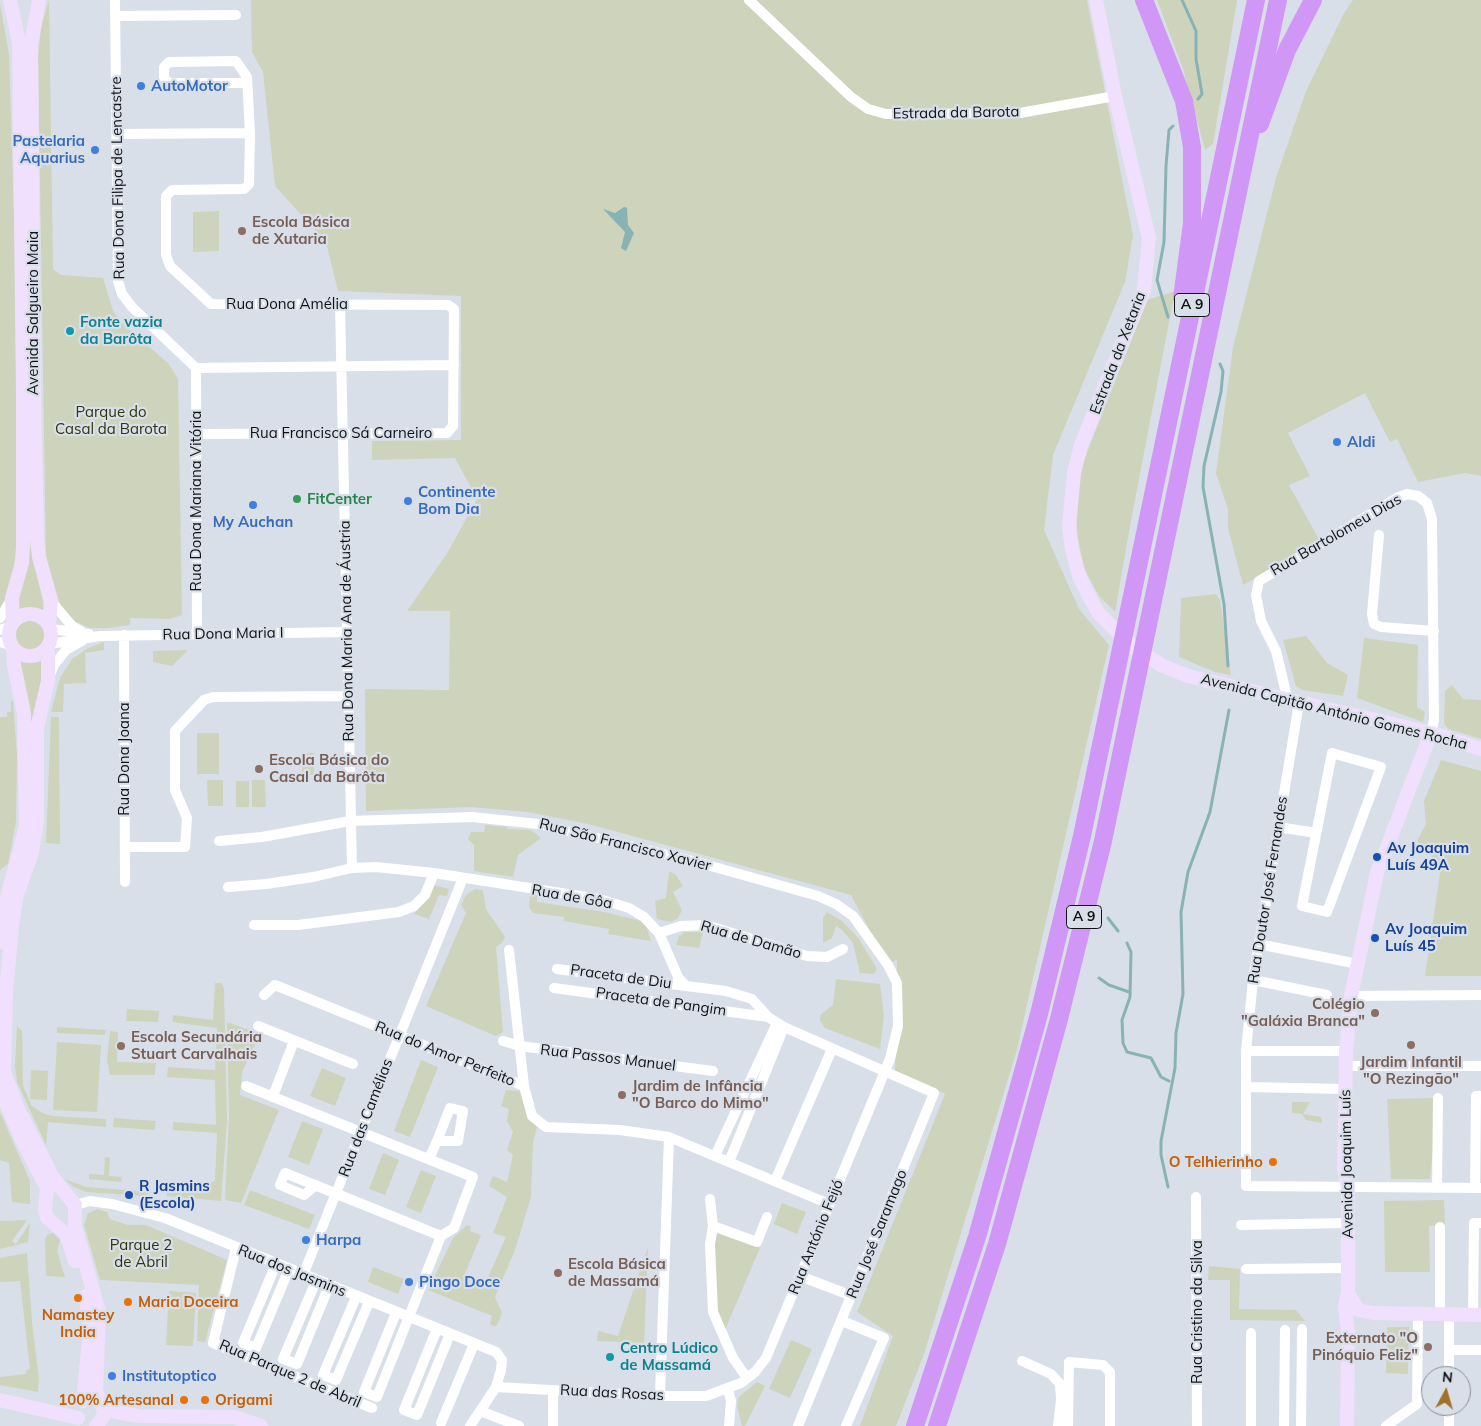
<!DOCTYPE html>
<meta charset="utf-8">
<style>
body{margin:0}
#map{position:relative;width:1481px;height:1426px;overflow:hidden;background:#d9dfe9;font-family:Mulish,sans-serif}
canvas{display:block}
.north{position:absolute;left:1421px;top:1366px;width:50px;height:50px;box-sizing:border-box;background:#d9dfe9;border:1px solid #898d95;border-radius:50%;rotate:6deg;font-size:14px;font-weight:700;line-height:20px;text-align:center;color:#101216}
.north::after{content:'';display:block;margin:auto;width:18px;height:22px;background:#a37128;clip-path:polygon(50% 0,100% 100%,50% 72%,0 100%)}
</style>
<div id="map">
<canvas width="1481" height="1426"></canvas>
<div class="north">N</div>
</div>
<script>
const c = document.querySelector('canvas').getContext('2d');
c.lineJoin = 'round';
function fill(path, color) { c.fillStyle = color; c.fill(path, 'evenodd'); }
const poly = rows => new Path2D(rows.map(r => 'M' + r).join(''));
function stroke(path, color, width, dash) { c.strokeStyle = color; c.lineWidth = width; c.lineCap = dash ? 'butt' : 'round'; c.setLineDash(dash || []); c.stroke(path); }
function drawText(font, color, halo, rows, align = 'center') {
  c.font = font + ' Mulish,sans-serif'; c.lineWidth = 4.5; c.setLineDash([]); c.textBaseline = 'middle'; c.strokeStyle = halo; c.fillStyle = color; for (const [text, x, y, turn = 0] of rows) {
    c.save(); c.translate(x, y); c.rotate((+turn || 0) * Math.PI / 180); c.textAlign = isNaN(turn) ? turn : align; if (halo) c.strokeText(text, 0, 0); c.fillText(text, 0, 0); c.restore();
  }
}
const green = poly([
 [49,0,53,269,61,275,103,278,113,311,125,326,169,364,178,379,182,615,170,619,130,618,130,625,107,628,90,628,74,621,60,605,46,557,38,57,41,28],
 [251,0,1087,0,1133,235,1125,282,1053,455,1044,530,1079,609,1109,645,1016,1053,924,1354,896,1426,860,1426,893,1336,857,1312,945,1094,895,1071,897,959,888,965,851,895,588,824,528,812,471,807,366,811,365,689,449,690,450,611,407,611,448,552,477,499,455,458,372,460,372,441,461,440,461,296,338,291,326,242,275,186,263,72,252,52],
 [1157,0,1237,0,1213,144,1205,150,1183,69],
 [1353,0,1481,0,1481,476,1465,473,1418,482,1397,439,1390,442,1365,393,1288,433,1310,476,1289,485,1321,543,1243,585,1228,528,1228,509,1216,473,1233,347,1276,178,1306,91,1344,13],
 [0,4,9,54,18,345,16,377,19,542,5,605,0,611],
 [219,211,219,251,193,252,193,212],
 [1175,291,1130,526,1115,612,1099,596,1084,568,1078,539,1075,503,1081,468,1147,300],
 [30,533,32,553,46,615,29,609,15,615],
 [1216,594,1220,600,1231,675,1215,672,1179,657,1181,598],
 '14 636a16 16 0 1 1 32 0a16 16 0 1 1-32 0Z',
 [1306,636,1327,663,1348,675,1343,696,1302,690,1296,686,1283,640],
 [1364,638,1418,645,1417,707,1425,712,1423,722,1357,698],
 [104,642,104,650,85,653,86,683,64,684,63,712,51,712,60,678,72,659,88,648],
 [188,650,172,666,153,662,153,651],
 [46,657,33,720,32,740,17,659,29,661],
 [1452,685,1463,699,1481,700,1481,739,1449,729,1444,724,1445,691],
 [11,701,13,701,17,756,16,821,8,864,0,870,0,717,7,717,7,712,11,712],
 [51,717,59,717,60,844,46,843],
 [197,733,219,733,219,774,197,774],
 [302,753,314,753,314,775,302,775],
 [1441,760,1481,771,1481,976,1425,976,1441,866,1417,841,1426,824,1424,801],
 [207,780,223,780,223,806,208,806],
 [252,780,265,780,266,807,252,807],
 [236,781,249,781,249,807,236,807],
 [485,825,507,827,507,829,531,830,541,838,518,855,513,877,474,871,474,845,468,839,471,832,484,832],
 [669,871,676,875,683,886,673,892,682,910,678,918,671,922,657,919,655,901,666,898],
 [433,885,449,889,447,896,439,895,429,919,414,914,426,900],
 [475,889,483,890,486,909,505,937,502,943,496,947,503,1032,496,1036,426,1006,466,913,461,905,466,895],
 [537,895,537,902,604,912,645,922,651,941,608,934,609,929,564,921,564,917,533,913,529,907,530,896],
 [827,912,842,921,859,939,877,969,874,974,860,973,853,943,841,929,836,926,832,938,823,943,823,918],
 [685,932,703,932,699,948,676,945,679,936],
 [836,979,880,984,884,1016,880,1049,825,1028,820,1021,820,1015,833,1005],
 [215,983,222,983,224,989,227,1121,221,1201,167,1196,167,1186,203,1186,215,1181,217,1133,173,1130,173,1122,216,1125,215,1080,167,1077,168,1067,215,1070,217,1028,172,1022,173,1015,213,1020],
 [127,1009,159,1011,158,1022,126,1021],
 [227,1022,260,1034,242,1072,240,1095,279,1110,241,1203,225,1200,229,1115],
 [17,1026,22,1031,23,1085,31,1105,42,1113,53,1116,106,1119,106,1127,48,1122,46,1145,17,1082,15,1066],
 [57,1027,106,1030,105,1035,57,1033],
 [110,1031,118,1032,117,1062,156,1063,155,1075,110,1075,107,1060],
 [57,1042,101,1045,97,1112,53,1110],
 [421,1060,438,1067,410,1137,394,1131],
 [322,1068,346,1078,335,1106,310,1096],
 [31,1070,48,1071,47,1100,30,1099],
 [506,1090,520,1091,527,1115,537,1127,533,1142,531,1197,515,1250,495,1297,502,1313,496,1327,490,1324,492,1316,428,1290,453,1238,467,1225,471,1227,470,1231,481,1235,464,1276,485,1284,506,1237,493,1233,507,1197,489,1186,493,1176,507,1182,513,1155,507,1150,513,1132,507,1121,509,1109,501,1106],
 [1438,1098,1430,1179,1391,1179,1387,1099],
 [1292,1102,1310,1102,1303,1114,1321,1117,1322,1123,1306,1120,1302,1114,1292,1113],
 [0,1112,30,1181,30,1204,12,1202,9,1163,0,1160],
 [114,1118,156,1121,155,1130,113,1127],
 [302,1121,323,1129,309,1165,288,1157],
 [383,1153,399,1160,385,1195,369,1189],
 [105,1157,110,1158,109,1176,122,1177,121,1182,89,1179,89,1174,104,1175],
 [421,1170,436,1176,421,1213,406,1207],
 [64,1179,86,1187,154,1192,143,1196,86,1192,74,1187],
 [250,1190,315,1215,309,1229,244,1205],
 [1444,1200,1445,1225,1429,1226,1430,1272,1385,1272,1384,1201],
 [782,1203,806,1212,797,1234,774,1224],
 [98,1209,107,1212,110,1219,128,1225,146,1225,227,1260,205,1342,197,1341,199,1285,100,1280,84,1225,88,1213],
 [27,1220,12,1241,16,1244,30,1223,28,1242,0,1249,0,1221],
 [718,1231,760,1248,725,1330,716,1310,714,1245],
 [53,1233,60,1240,57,1251,65,1277,46,1276,45,1239,48,1234],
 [648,1247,644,1343,597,1341,598,1331,618,1336],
 [27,1253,32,1322,39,1379,38,1392,0,1385,0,1377,26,1374,26,1370,30,1369,20,1281,0,1282,0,1258],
 [1209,1266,1240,1269,1239,1309,1296,1310,1305,1321,1230,1320,1230,1280,1208,1280],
 [373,1267,404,1279,398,1294,368,1282],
 [169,1291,196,1293,193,1346,166,1345],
 [1387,1327,1409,1327,1408,1374,1386,1373],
 [791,1340,812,1349,790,1398,769,1389],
 [757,1382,765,1386,745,1426,742,1426,737,1406,739,1397]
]);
const water = poly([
 [624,207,627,208,628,225,634,233,626,251,621,248,625,232,603,209,615,213]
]);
const stream = poly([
 [1182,0,1196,31,1196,59,1202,94,1198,99],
 [1168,317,1157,280,1164,242,1166,166,1169,130,1173,126],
 [1220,364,1223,371,1221,392,1204,466,1203,487,1224,604,1228,666],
 [1108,918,1118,931],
 [1127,943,1131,952,1130,997,1122,1020,1123,1043,1127,1052,1151,1058,1161,1077,1169,1081],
 [1099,978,1109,985,1129,992],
 [1168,1187,1161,1155,1161,1141,1175,1068,1176,1033,1183,994,1181,912,1188,872,1210,812,1229,710]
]);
const street = poly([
 [115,0,118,281,122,294,132,307,196,368,454,365],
 [749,0,851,97,868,109,886,114,1020,113,1115,96],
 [116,16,236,15],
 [117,134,250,133],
 [340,304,352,868],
 [196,368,197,634],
 [196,434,447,433,453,426,454,309,448,305,211,304,170,266,166,255,166,196,172,190,244,189,249,184,250,133,247,77,236,61,169,62,164,67,164,78,169,83,247,83],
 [1379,535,1372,614,1374,624,1381,627,1434,631],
 [51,601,72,626,81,631],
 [0,618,12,598],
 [51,629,89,634],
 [0,630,11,626],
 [124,635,125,882],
 [0,642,11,645],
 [50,644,100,636,347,632],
 [49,677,54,665,66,650,82,641],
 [1288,701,1276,651,1261,621,1256,595,1259,581,1397,498,1407,494,1418,496,1427,503,1432,519,1434,720,1431,733],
 [1299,703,1253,980,1246,1051,1246,1186,1481,1188],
 [1332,753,1381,767,1327,912,1302,906,1332,753],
 [1278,827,1316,833],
 [219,841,262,837,350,821,472,817,538,824,693,861,818,896,836,904,853,916,888,965,897,983,898,1026,890,1059,766,1358,755,1372,741,1383,706,1396,660,1396,496,1387],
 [125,847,185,847,187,818,175,790,175,731,204,700,213,697,348,696],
 [228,887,266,884,313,877,352,868,376,867,434,873,599,899,629,908,644,917,659,933,678,977,686,986,726,991,752,999,768,1017,784,1027,934,1093,798,1426],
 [254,925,298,925,399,912,414,906,425,895,434,873],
 [659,933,681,926,706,925,807,956,827,957,843,949],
 [1258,944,1358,964],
 [509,950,524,1086],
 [557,969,686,986],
 [1253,980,1327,995],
 [554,988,768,1017],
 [264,995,275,985,524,1086,532,1116,546,1127,620,1130,669,1137,829,1204],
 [1351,996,1481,995],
 [258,1026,353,1064],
 [503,1041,520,1046,713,1071],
 [1246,1051,1346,1051],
 [1346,1066,1481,1066],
 [246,1086,473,1177,454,1228,441,1236,377,1397,364,1392,396,1313],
 [1246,1087,1346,1089],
 [273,1096,294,1041],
 [715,1156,777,1023],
 [429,1159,437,1141,450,1108,463,1111,458,1141,437,1141],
 [729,1162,784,1027],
 [775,1181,832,1049],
 [316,1185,304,1195,280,1185,285,1173,441,1236],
 [1437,1188,1438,1098],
 [1475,1188,1476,1096,1481,1096],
 [1196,1197,1197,1426],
 [710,1199,713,1226],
 [75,1205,90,1201,112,1204,165,1218,496,1352,502,1360,501,1370,496,1387,470,1426],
 [1241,1225,1348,1223],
 [236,1248,213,1343,372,1408],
 [276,1264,243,1343,256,1348,289,1269],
 [1246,1269,1348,1268],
 [303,1275,463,878],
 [800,1276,852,1296],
 [316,1281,283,1359,297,1364,329,1286],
 [356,1297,323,1375,336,1380,369,1302],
 [1440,1314,1440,1227],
 [1473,1315,1474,1223,1481,1223],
 [842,1321,884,1338,846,1426],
 [437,1329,404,1410,417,1415,450,1334],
 [1251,1333,1251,1426],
 [1449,1350,1481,1350],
 [1022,1361,1051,1374,1060,1384,1061,1400,1058,1426],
 [1449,1376,1449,1314],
 [747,1378,733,1358,713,1312,710,1244,713,1226,757,1242,767,1217],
 [728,1389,731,1401,729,1426],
 [660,1396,669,1137],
 [480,1411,519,1426],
 [441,1423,474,1344],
 [553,1426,553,1390],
 [1068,1426,1069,1362,1103,1365,1110,1372,1110,1426],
 [1284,1426,1285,1330],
 [1301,1426,1302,1329],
 [1386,1426,1417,1404,1418,1314],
 [1449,1426,1449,1406]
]);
const secondary = poly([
 [10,0,19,43,23,397,23,545,22,563,12,598,13,622],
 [39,0,31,45,34,403,37,540,39,557,51,601,49,625],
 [1096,0,1115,96,1149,238,1144,290,1081,445,1074,473,1069,527,1072,550,1080,578,1090,598,1099,614,1134,648,1161,665,1188,676,1431,733,1481,749],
 '9 635a21 21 0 1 1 42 0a21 21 0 1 1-42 0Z',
 [48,647,48,681,37,728,37,821,32,852,16,898,12,927,6,992,4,1073,19,1111,53,1178,75,1205,75,1227,99,1312,96,1391,101,1403],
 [0,942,6,902,26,826,24,713,14,665,13,649],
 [0,1089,23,1142,47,1188,45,1210,47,1218,66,1234,75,1261],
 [1348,1293,1358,1310,1373,1313,1481,1315],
 [0,1400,78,1418],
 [83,1401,90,1331,86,1296],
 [103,1407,116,1412,138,1416,234,1417,261,1426],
 [96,1426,104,1416,103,1407,99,1402],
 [1347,1426,1348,1333,1345,1307,1348,1293,1348,1187,1344,1168,1346,1051,1351,996,1377,873,1431,733]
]);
const highway = poly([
 [1144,0,1184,101,1192,147,1192,223,1182,298],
 [1260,124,1287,50,1313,0],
 [915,1426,977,1237,1039,1014,1082,836,1256,0],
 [937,1426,997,1244,1059,1019,1103,841,1278,0]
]);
const markers = [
 [141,86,5,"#3f7fe0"],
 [95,150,5,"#3f7fe0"],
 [242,231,5,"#8d6e63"],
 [70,331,5,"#0f9aa8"],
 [1337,442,5,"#3f7fe0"],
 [297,499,5,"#2e9e5b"],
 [408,501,5,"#3f7fe0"],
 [253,505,5,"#3f7fe0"],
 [259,769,5,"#8d6e63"],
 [1377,857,5,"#1a4fb4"],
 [1375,938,5,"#1a4fb4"],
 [1375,1013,5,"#8d6e63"],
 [1411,1045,5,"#8d6e63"],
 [121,1046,5,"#8d6e63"],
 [622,1095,5,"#8d6e63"],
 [1273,1162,5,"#e8710a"],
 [129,1195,5,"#1a4fb4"],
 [306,1240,5,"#3f7fe0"],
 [558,1273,5,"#8d6e63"],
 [409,1282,5,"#3f7fe0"],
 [78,1298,5,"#e8710a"],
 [128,1302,5,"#e8710a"],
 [1428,1347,5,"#8d6e63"],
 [610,1357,5,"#0f9aa8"],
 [112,1376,5,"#3f7fe0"],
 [184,1400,5,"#e8710a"],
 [205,1400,5,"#e8710a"]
];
const shields = [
 [1192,305,35],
 [1084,917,35]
];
const shieldNames = [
 ["A 9",1192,305],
 ["A 9",1084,917]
];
const shopNames = [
 ["AutoMotor",151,86],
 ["Pastelaria",85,141,"right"],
 ["Aquarius",85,158,"right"],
 ["Aldi",1347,442],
 ["Continente",418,492],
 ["Bom Dia",418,509],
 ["My Auchan",253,522,"center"],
 ["Harpa",316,1240],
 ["Pingo Doce",419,1282],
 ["Institutoptico",122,1376]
];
const streetNames = [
 ["Estrada da Barota",956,113,-1],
 ["Rua Dona Filipa de Lencastre",118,178,-91],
 ["Rua Dona Amélia",287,304],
 ["Avenida Salgueiro Maia",33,313,-90],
 ["Estrada da Xetaria",1118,353,-69],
 ["Rua Francisco Sá Carneiro",341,433],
 ["Rua Dona Mariana Vitória",196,501,-90],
 ["Rua Bartolomeu Dias",1336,535,-30],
 ["Rua Dona Maria Ana de Áustria",347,631,-91],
 ["Rua Dona Maria I",223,634,-1],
 ["Avenida Capitão António Gomes Rocha",1334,712,14],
 ["Rua Dona Joana",124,759,-90],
 ["Rua São Francisco Xavier",625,845,14],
 ["Rua Doutor José Fernandes",1268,890,-81],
 ["Rua de Gôa",572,897,10],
 ["Rua de Damão",751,940,16],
 ["Praceta de Diu",621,977,8],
 ["Praceta de Pangim",661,1002,8],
 ["Rua do Amor Perfeito",445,1054,22],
 ["Rua Passos Manuel",608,1058,7],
 ["Rua das Camélias",366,1118,-69],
 ["Avenida Joaquim Luís",1347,1164,-91],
 ["Rua José Saramago",877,1234,-68],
 ["Rua António Feijó",816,1237,-68],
 ["Rua dos Jasmins",292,1271,22],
 ["Rua Cristino da Silva",1197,1312,-90],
 ["Rua Parque 2 de Abril",290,1374,23],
 ["Rua das Rosas",612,1393,3]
];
const educationNames = [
 ["Escola Básica",252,222],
 ["de Xutaria",252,239],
 ["Escola Básica do",269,760],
 ["Casal da Barôta",269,777],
 ["Colégio",1365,1004,"right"],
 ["\"Galáxia Branca\"",1365,1021,"right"],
 ["Escola Secundária",131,1037],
 ["Stuart Carvalhais",131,1054],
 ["Jardim Infantil",1411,1062,"center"],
 ["\"O Rezingão\"",1411,1079,"center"],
 ["Jardim de Infância",632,1086],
 ["\"O Barco do Mimo\"",632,1103],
 ["Escola Básica",568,1264],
 ["de Massamá",568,1281],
 ["Externato \"O",1418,1338,"right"],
 ["Pinóquio Feliz\"",1418,1355,"right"]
];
const cultureNames = [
 ["Fonte vazia",80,322],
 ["da Barôta",80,339],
 ["Centro Lúdico",620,1348],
 ["de Massamá",620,1365]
];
const parkNames = [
 ["Parque do",111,412],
 ["Casal da Barota",111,429],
 ["Parque 2",141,1245],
 ["de Abril",141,1262]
];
const leisureNames = [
 ["FitCenter",307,499]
];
const transitNames = [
 ["Av Joaquim",1387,848],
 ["Luís 49A",1387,865],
 ["Av Joaquim",1385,929],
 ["Luís 45",1385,946],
 ["R Jasmins",139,1186],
 ["(Escola)",139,1203]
];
const foodNames = [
 ["O Telhierinho",1263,1162],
 ["Maria Doceira",138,1302,"left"],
 ["Namastey",78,1315,"center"],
 ["India",78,1332,"center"],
 ["100% Artesanal",174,1400],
 ["Origami",215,1400,"left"]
];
fill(green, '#ced3bb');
fill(water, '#88b3b5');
stroke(stream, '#88b3b5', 3);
stroke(street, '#fff', 10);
stroke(secondary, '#f1e0fd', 14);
stroke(highway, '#d097f7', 18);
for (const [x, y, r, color] of markers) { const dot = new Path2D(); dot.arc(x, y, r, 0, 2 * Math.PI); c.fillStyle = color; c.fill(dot); stroke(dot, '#d9dfe9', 2); }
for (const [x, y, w] of shields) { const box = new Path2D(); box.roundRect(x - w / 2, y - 11.5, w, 23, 4); c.fillStyle = '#d9dfe9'; c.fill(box); stroke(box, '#101216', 1); }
drawText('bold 14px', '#101216', null, shieldNames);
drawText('bold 15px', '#366cbe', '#d9dfe9', shopNames, 'left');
drawText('15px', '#101216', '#d9dfe9', streetNames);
drawText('bold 15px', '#785e54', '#d9dfe9', educationNames, 'left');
drawText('bold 15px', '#0d838f', '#d9dfe9', cultureNames, 'left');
drawText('15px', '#31350c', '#d9dfe9', parkNames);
drawText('bold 15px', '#27864d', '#d9dfe9', leisureNames, 'left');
drawText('bold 15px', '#164399', '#d9dfe9', transitNames, 'left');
drawText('bold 15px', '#c56008', '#d9dfe9', foodNames, 'right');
</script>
